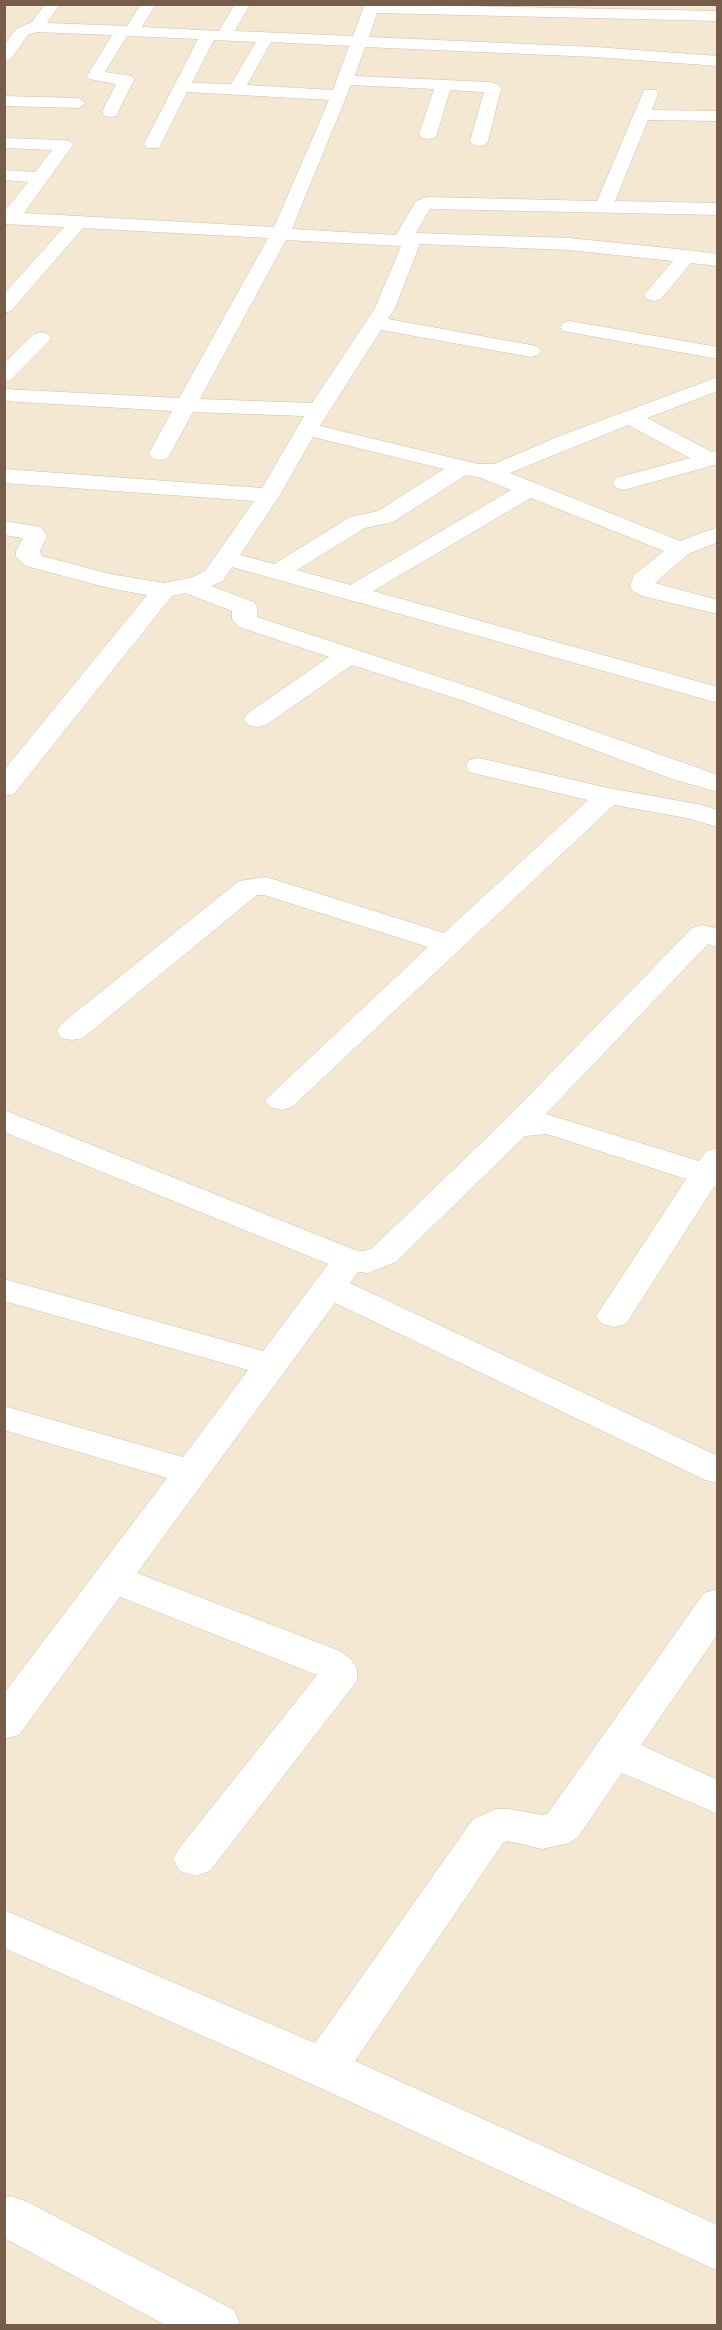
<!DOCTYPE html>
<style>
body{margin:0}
#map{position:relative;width:722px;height:2330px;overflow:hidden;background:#fdf5e5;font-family:"Golos Text",sans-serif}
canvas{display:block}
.frame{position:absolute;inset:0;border:6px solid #765d49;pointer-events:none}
</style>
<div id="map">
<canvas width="722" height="2330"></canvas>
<div class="frame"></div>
</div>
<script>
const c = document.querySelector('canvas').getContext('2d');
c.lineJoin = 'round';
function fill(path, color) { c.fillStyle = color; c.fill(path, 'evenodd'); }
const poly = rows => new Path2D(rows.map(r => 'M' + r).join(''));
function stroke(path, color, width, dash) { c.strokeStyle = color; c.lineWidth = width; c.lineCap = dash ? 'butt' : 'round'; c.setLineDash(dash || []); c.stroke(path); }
const residential = poly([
 [5,5,717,5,717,2325,5,2325]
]);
const minor = poly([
 [45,4,60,4,47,23,127,26,141,4,156,4,142,27,219,31,235,4,250,4,235,31,353,36,365,4,718,11,718,21,377,13,369,37,595,47,718,56,718,66,595,57,365,47,355,76,490,82,499,85,501,89,488,141,485,145,479,146,473,145,470,141,484,92,450,90,437,134,434,138,428,139,422,138,419,134,434,89,351,85,292,229,396,235,416,201,427,197,597,201,644,90,656,90,658,94,652,110,718,111,718,121,648,120,615,201,718,203,718,215,430,209,416,233,569,238,687,250,718,254,718,266,691,263,661,299,654,301,647,299,644,295,673,261,569,250,420,244,395,308,388,319,531,345,538,347,541,351,538,355,531,357,381,330,320,426,478,464,494,464,562,435,718,377,718,391,647,418,712,452,718,450,718,464,624,490,616,488,613,483,616,478,690,458,628,425,510,473,680,541,718,527,718,542,688,554,655,583,718,600,718,614,642,596,633,591,630,586,634,575,664,551,531,498,373,591,718,687,718,703,232,567,223,581,211,586,254,602,257,607,257,617,482,691,718,775,718,792,672,779,464,701,352,665,266,725,257,727,248,725,244,719,248,713,329,657,239,627,232,619,232,611,185,593,172,596,14,794,4,796,4,770,147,595,109,588,26,566,16,557,16,551,23,538,4,535,4,521,41,527,47,536,40,551,42,556,110,574,164,583,190,578,205,571,254,501,4,483,4,469,262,488,304,416,193,412,168,458,160,460,152,458,149,453,172,411,4,401,4,389,179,398,268,238,83,228,11,311,4,313,4,294,64,227,4,224,4,212,28,182,4,180,4,170,35,172,52,150,4,148,4,138,64,140,70,141,73,145,24,213,274,227,329,100,187,92,159,148,147,148,144,144,198,39,127,36,105,72,132,76,134,80,116,116,110,117,104,116,102,112,116,84,89,79,87,76,112,35,36,32,28,35,10,60,4,62,4,45,16,29,32,22,45,4],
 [214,40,256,42,231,84,192,83,214,40],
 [271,42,349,46,333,90,247,85,271,42],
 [286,240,401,246,375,308,312,403,200,399,286,240],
 [313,437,444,469,378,511,350,517,274,564,240,555,280,495,313,437],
 [466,475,481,478,511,490,350,585,297,570,365,528,393,522,466,475],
 [4,96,78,98,86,103,78,108,4,106,4,96],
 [570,321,718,347,718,359,563,331,560,327,563,323,570,321],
 [41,332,48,334,51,338,48,342,11,380,4,382,4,363,34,334,41,332],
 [479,758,608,788,702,805,718,810,718,827,687,818,614,805,292,1107,281,1110,270,1107,265,1100,428,947,264,895,257,895,83,1038,72,1040,61,1038,57,1031,61,1024,239,881,266,877,276,880,444,933,588,800,469,772,466,766,469,760,479,758],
 [702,925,718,929,718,947,708,944,546,1114,699,1161,706,1151,718,1148,718,1188,714,1187,626,1324,614,1327,602,1324,596,1316,686,1179,547,1134,525,1136,396,1262,368,1273,358,1272,350,1283,718,1456,718,1483,705,1480,335,1303,137,1573,340,1651,351,1659,357,1669,357,1681,210,1871,195,1876,180,1871,173,1859,180,1847,317,1675,120,1597,19,1735,4,1739,4,1693,167,1478,4,1430,4,1406,183,1457,248,1370,4,1301,4,1279,263,1351,328,1264,4,1132,4,1110,355,1250,364,1251,372,1248,503,1122,692,928,702,925],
 [718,1589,718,1634,641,1745,718,1780,718,1814,622,1773,578,1837,569,1843,542,1849,508,1841,503,1843,355,2061,718,2225,718,2271,307,2082,4,1948,4,1910,315,2043,473,1819,496,1809,508,1809,542,1815,548,1813,704,1593,718,1589],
 [11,2196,28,2202,234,2310,241,2326,167,2326,4,2238,4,2198,11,2196]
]);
fill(residential, '#f4e8d3');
stroke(minor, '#d0c0ad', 1);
fill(minor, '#fff');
</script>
